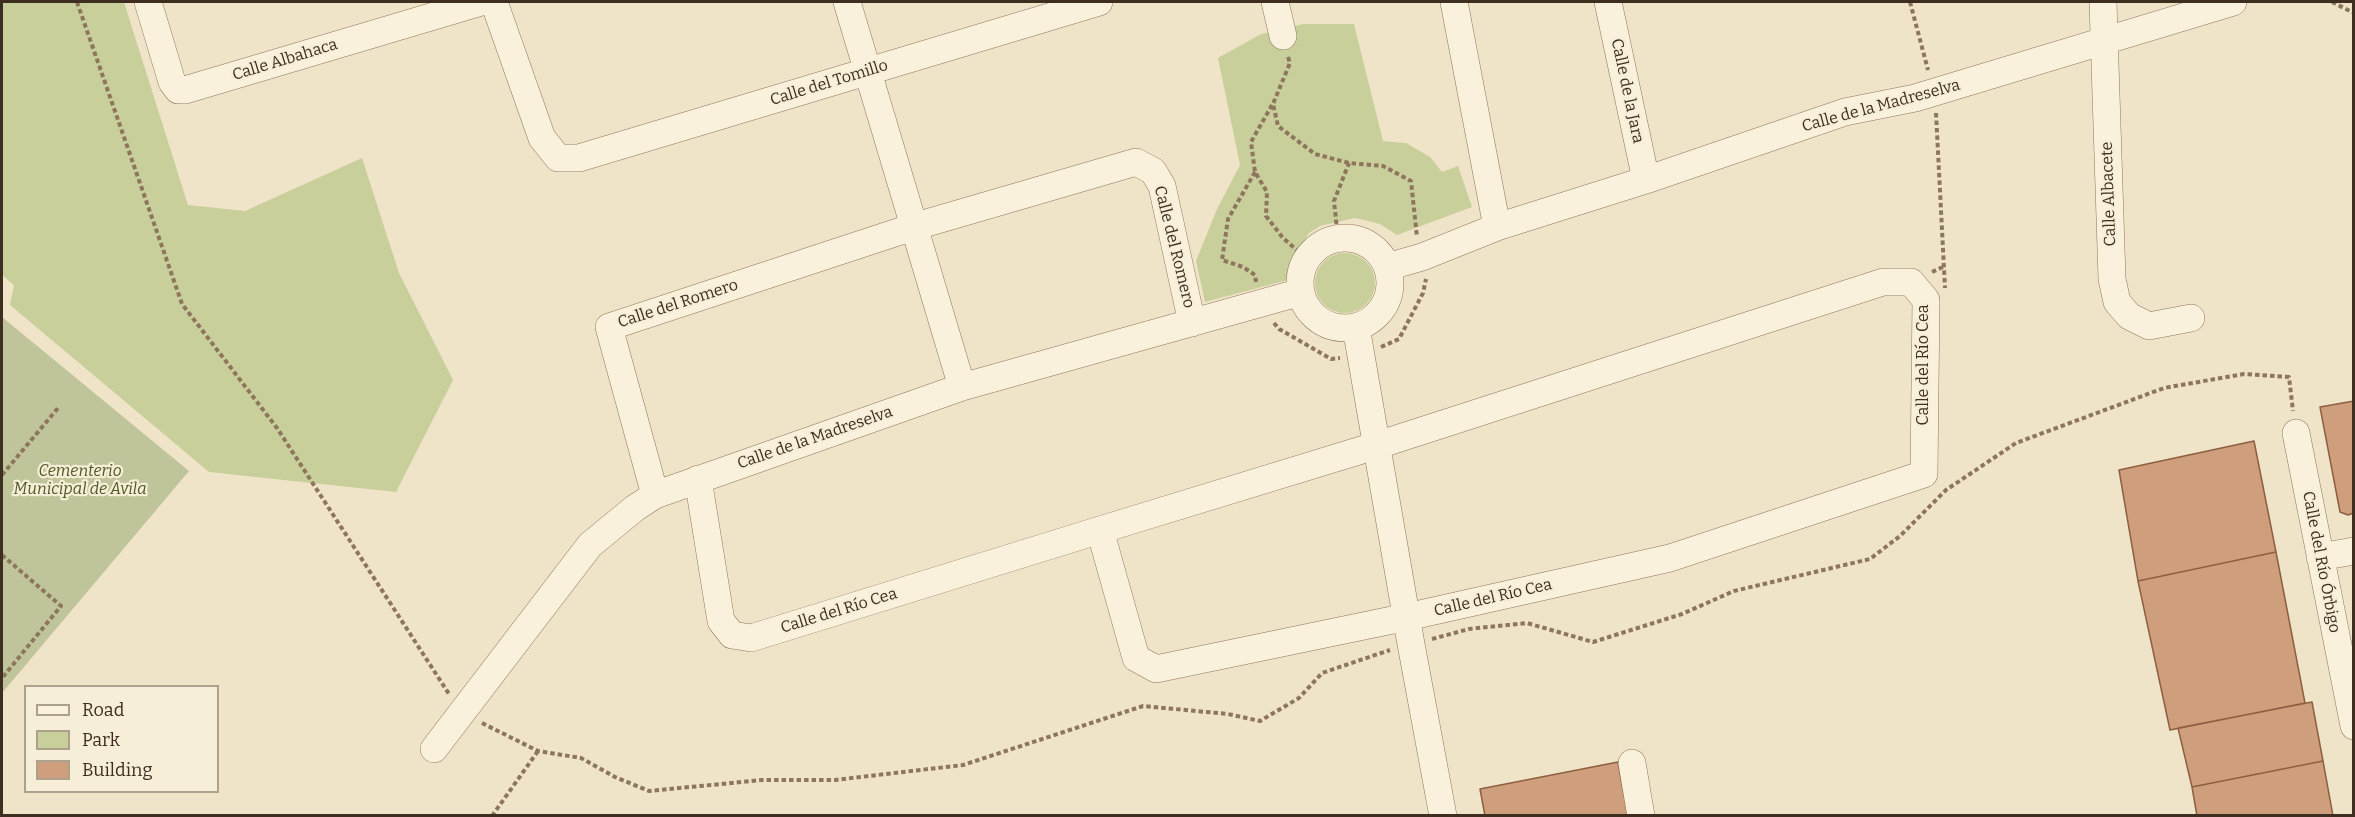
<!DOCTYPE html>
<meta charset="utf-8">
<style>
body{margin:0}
#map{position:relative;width:2355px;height:817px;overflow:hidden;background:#f0e4c8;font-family:Bitter,serif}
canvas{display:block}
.frame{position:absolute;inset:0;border:3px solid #3d2e20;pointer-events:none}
.legend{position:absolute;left:24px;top:685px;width:195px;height:108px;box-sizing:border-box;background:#f7eed8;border:2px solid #ada18e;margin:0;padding:8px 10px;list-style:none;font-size:18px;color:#3d2e20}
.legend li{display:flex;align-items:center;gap:12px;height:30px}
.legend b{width:30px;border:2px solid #ada18e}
</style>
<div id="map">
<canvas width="2355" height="817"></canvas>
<div class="frame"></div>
<ul class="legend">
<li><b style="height:8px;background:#faf1dc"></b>Road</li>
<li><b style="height:16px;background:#c9cf9b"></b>Park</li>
<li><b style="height:16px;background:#cf9f7d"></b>Building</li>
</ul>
</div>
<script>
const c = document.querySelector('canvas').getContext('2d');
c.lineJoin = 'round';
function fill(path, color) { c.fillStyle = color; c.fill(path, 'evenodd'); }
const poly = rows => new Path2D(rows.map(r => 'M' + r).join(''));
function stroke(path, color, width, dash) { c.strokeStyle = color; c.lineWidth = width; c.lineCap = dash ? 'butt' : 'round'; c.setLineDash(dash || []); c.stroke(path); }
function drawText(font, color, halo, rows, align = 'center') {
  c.font = font + ' Bitter,serif'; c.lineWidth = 4.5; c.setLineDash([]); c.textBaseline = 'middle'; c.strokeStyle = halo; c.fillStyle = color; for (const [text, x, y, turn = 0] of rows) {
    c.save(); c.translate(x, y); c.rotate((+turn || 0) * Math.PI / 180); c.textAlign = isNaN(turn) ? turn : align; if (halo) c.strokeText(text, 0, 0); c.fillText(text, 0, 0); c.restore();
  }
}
const green = poly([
 [2,2,124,2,188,205,245,211,362,158,399,273,453,380,396,492,209,472,10,305,14,285,2,275],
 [1303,24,1354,24,1383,141,1406,143,1430,157,1442,172,1458,166,1472,207,1397,235,1380,224,1355,218,1320,226,1308,234,1288,280,1205,302,1196,261,1217,209,1240,165,1218,58,1261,34],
 '1315 283a30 30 0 1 1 60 0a30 30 0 1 1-60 0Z'
]);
const cemetery = poly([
 [2,317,189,471,2,693]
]);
const building = poly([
 [2354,401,2354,513,2348,515,2340,512,2320,407,2354,401],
 [2254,441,2276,552,2138,581,2119,470,2254,441],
 [2276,552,2305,703,2170,730,2138,581,2276,552],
 [2312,702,2323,761,2192,787,2178,728,2312,702],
 [2323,761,2333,816,2197,816,2192,787,2323,761],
 [1618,762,1628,816,1485,816,1480,789,1618,762]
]);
const path = poly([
 [77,2,182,304,277,428,449,694],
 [1910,2,1928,70],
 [2332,2,2354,13],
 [1288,57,1290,63,1273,104,1278,126,1315,154,1349,163,1383,166,1411,181,1417,237],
 [1272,105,1251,142,1255,172,1267,192,1266,216,1283,238,1307,259],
 [1936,113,1945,288],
 [1255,172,1228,219,1222,260,1243,267,1255,275,1256,282],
 [1338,239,1334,201,1349,163],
 [1932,272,1945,266],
 [1274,323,1279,329,1331,359,1340,358],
 [1381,347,1399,339,1423,293,1426,279],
 [2,475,58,408],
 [2,555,61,606,2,678],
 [1432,639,1469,629,1527,623,1593,642,1682,614,1734,591,1870,559,1900,536,1946,490,2016,443,2164,388,2244,374,2289,377,2293,411],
 [482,723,538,751,581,758,615,777,649,791,762,780,835,780,963,765,1143,706,1228,714,1260,721,1299,698,1322,673,1390,650],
 [492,816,538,751]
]);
const minor = poly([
 [148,2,172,82,178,90,185,90,481,2],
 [494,2,542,138,558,158,579,158,1099,2],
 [847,2,962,387],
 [1275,2,1283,36],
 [1454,2,1497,227],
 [1608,2,1646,180],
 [2103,2,2112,279,2117,302,2129,316,2149,326,2191,318],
 '1300 283a45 45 0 1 1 90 0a45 45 0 1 1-90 0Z',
 [1387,267,1422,257,1497,227,1646,180,1845,112,1915,98,2233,2],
 [1356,327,1411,644,1443,816],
 [2296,433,2354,726],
 [698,479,721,621,732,635,751,638,1100,530,1378,445,1883,282,1911,282,1926,300,1924,474,1670,558,1407,617,1156,669,1136,658,1100,530],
 [655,495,609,327,913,227,1136,162,1153,171,1162,186,1192,323],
 [2320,557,2354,551],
 [434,749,590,545,635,508,655,495,962,387,1301,292],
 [1632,763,1641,816]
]);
const streetNames = [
 ["Calle Albahaca",285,60,-17],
 ["Calle del Tomillo",829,83,-17],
 ["Calle de la Jara",1627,91,78],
 ["Calle de la Madreselva",1881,106,-15],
 ["Calle Albacete",2109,194,-92],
 ["Calle del Romero",1174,247,76],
 ["Calle del Romero",678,304,-18],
 ["Calle del Río Cea",1924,365,-90],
 ["Calle de la Madreselva",815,438,-19],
 ["Calle del Río Órbigo",2321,562,79],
 ["Calle del Río Cea",1493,598,-13],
 ["Calle del Río Cea",839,611,-17]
];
const parkNames = [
 ["Cementerio",80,472],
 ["Municipal de Avila",80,490]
];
fill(green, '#c9cf9b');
fill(cemetery, '#bfc49a');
fill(building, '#cf9f7d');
stroke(building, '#8d5f41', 1.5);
stroke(minor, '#8d765c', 28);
stroke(path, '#8d765c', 4, [4.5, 3]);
stroke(minor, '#faf1dc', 27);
drawText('16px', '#3d2e20', '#f7eed8', streetNames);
drawText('italic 16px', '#4d5a26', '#f7eed8', parkNames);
</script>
